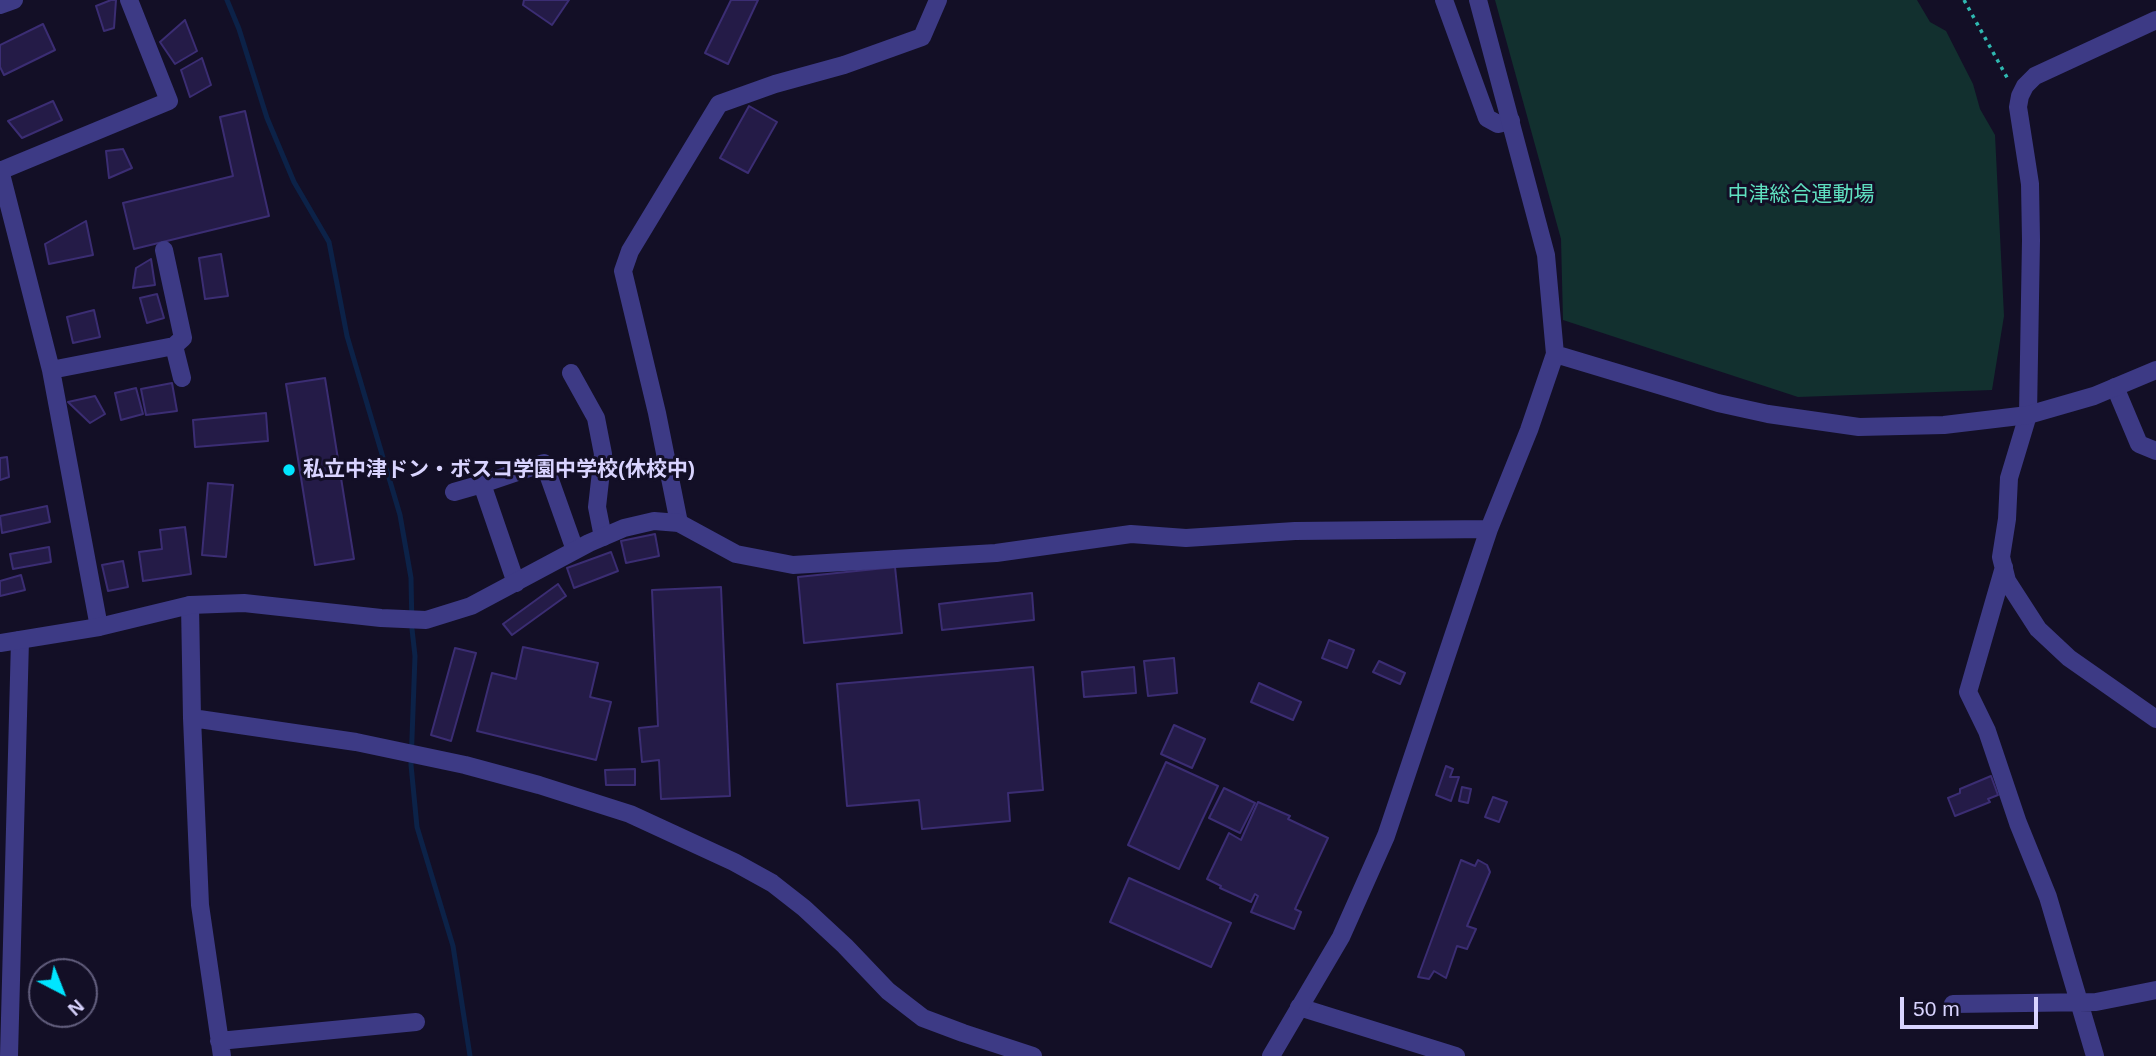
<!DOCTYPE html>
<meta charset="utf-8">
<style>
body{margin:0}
#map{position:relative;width:2156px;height:1056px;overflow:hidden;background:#130f26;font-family:Helvetica,sans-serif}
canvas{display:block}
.north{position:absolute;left:28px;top:958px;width:70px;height:70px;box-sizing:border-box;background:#130f26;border:2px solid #625e7d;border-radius:50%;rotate:138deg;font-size:19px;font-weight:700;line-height:28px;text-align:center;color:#d9d4ff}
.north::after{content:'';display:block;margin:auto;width:24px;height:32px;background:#00e5ff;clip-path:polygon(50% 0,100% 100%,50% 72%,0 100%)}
.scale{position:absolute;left:1900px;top:997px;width:138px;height:32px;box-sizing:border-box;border:4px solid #d9d4ff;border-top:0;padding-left:9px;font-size:21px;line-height:24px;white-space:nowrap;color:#d9d4ff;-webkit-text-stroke:5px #130f26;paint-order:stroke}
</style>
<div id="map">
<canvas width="2156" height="1056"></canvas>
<div class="north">N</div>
<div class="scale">50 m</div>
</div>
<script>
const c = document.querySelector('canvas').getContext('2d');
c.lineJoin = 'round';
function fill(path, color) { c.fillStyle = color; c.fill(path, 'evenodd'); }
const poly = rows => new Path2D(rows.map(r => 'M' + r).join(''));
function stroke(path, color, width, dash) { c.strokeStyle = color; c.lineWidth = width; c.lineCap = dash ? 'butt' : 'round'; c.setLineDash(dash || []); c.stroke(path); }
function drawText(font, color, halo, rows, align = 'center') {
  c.font = font + ' Helvetica,"Noto Sans JP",sans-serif'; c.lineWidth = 6; c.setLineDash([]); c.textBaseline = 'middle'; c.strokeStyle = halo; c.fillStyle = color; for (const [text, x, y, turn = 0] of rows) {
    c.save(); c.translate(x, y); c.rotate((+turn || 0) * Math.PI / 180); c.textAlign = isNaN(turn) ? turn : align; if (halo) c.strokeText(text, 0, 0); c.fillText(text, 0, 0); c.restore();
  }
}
const green = poly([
 [1495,0,1917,0,1930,22,1946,31,1973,84,1980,109,1995,135,2004,316,1992,390,1798,397,1563,320,1561,239]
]);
const stream = poly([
 [227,0,239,29,267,118,294,182,329,242,347,336,400,515,411,578,412,629,415,656,411,765,417,827,453,946,470,1056]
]);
const building = poly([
 [111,0,116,0,114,28,104,31,96,6,111,0],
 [524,0,569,0,552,25,523,5,524,0],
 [731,0,758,0,728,64,705,53,731,0],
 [185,20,197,51,175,64,160,42,185,20],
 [43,24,55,50,4,75,0,67,0,45,43,24],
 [202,58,211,85,190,97,181,70,202,58],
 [53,101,62,120,22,138,8,121,53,101],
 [749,106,777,122,748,173,720,158,749,106],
 [245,111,269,216,134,249,123,203,233,176,220,117,245,111],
 [123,149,132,168,109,178,106,151,123,149],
 [86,221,93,255,49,264,45,244,86,221],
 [221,254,228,296,205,299,199,258,221,254],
 [151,259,155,285,133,288,136,268,151,259],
 [157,294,164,318,147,323,140,298,157,294],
 [94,310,100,337,73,343,67,317,94,310],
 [325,378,354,559,315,565,286,384,325,378],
 [172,383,177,411,146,415,141,389,172,383],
 [136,388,143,414,121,420,115,393,136,388],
 [95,396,105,414,90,423,68,402,95,396],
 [266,413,268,441,195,447,193,420,266,413],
 [7,457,9,477,0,480,0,458,7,457],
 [208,483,233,485,226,557,202,555,208,483],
 [47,506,50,522,2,533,0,516,47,506],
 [185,527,191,574,143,581,139,552,162,549,160,530,185,527],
 [655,534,659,556,626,563,621,541,655,534],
 [49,547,51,562,13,569,10,554,49,547],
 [611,552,618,571,574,588,567,568,611,552],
 [123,561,128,587,108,591,102,565,123,561],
 [895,567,902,633,804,643,798,577,895,567],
 [21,575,25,590,0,596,0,581,21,575],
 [558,584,566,596,512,635,503,624,558,584],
 [721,587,730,796,661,799,659,760,642,762,639,728,658,726,652,590,721,587],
 [1032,593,1034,620,942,630,939,604,1032,593],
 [1329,640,1354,650,1347,668,1322,658,1329,640],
 [523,647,598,663,590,697,611,702,596,760,477,731,492,673,516,679,523,647],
 [455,648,476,653,451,741,431,735,455,648],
 [1174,658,1177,693,1148,696,1144,661,1174,658],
 [1379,661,1405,673,1400,684,1373,672,1379,661],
 [1033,667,1043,790,1008,793,1010,821,922,829,919,800,847,806,837,684,1033,667],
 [1134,667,1136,693,1084,697,1082,672,1134,667],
 [1259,683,1301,702,1293,720,1251,702,1259,683],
 [1174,725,1205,739,1192,768,1161,754,1174,725],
 [1166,762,1218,786,1179,869,1128,845,1166,762],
 [1446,766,1453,769,1450,777,1459,777,1451,801,1436,795,1446,766],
 [635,769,635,785,606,785,605,770,635,769],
 [1991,776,1998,795,1988,799,1990,802,1955,816,1948,798,1960,793,1960,789,1991,776],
 [1462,787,1471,789,1468,803,1459,801,1462,787],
 [1224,788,1255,803,1240,833,1209,818,1224,788],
 [1493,797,1507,802,1499,822,1485,817,1493,797],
 [1258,802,1290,816,1288,819,1328,838,1295,909,1301,912,1294,929,1251,912,1258,896,1255,894,1251,902,1220,888,1221,886,1207,879,1229,833,1241,840,1258,802],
 [1461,860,1475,866,1478,860,1487,865,1490,872,1467,926,1476,929,1467,949,1457,946,1446,978,1434,971,1429,979,1418,977,1461,860],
 [1129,878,1231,923,1211,967,1110,922,1129,878]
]);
const path = poly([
 [1964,0,2009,81]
]);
const minor = poly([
 [1444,0,1487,118,1498,124,1511,121],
 [0,5,14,0],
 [2156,20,2035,76,2025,86,2020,96,2018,107,2030,184,2031,240,2028,415,2009,478,2007,519,2001,557,2007,581,2038,629,2069,658,2156,719],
 [0,170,51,370,99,627],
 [0,171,169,101,129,0],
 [174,346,182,378],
 [51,370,174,346,183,338,164,250],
 [571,373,596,418,603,454,597,507,603,537],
 [2115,387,2139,444,2156,451],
 [482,484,544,463,575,550],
 [454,492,482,484,516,583],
 [679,523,657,413,623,271,630,251,719,104,775,84,844,65,922,37,938,0],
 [2004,567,1968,692,1987,731,2018,823,2048,897,2095,1056],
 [190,605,192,718,200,905,222,1056],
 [192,718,356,742,465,765,539,785,630,814,734,862,772,883,804,908,845,946,888,991,923,1018,963,1033,1033,1056],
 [1953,1004,2096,1002,2156,990],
 [1299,1007,1456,1056],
 [219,1041,416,1022],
 [9,1056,20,640]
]);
const tertiary = poly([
 [1555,354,1718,403,1768,414,1859,427,1944,425,2028,415,2094,396,2156,370],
 [0,643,99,627,190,605,244,603,381,618,426,620,471,606,589,543,624,528,654,521,679,523,736,554,793,565,996,553,1131,534,1186,538,1295,531,1489,529],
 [1271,1056,1341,937,1386,836,1489,529,1529,430,1555,354,1546,255,1478,0]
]);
const markers = [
 [289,470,7,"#00e5ff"]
];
const parkNames = [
 ["中津総合運動場",1801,195]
];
const poiNames = [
 ["私立中津ドン・ボスコ学園中学校(休校中)",303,470]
];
fill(green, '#12302f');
stroke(stream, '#0c2248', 5);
fill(building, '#241b47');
stroke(building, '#3b2d73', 2);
stroke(path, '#2fb8b0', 3.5, [3.5, 5]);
stroke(minor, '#3d3a85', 18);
stroke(tertiary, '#3d3a85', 18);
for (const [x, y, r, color] of markers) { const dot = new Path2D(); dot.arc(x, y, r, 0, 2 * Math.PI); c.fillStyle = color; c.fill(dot); stroke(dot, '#130f26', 2.5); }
drawText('21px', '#5fe0c0', '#130f26', parkNames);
drawText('bold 21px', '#d9d4ff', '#130f26', poiNames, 'left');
</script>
